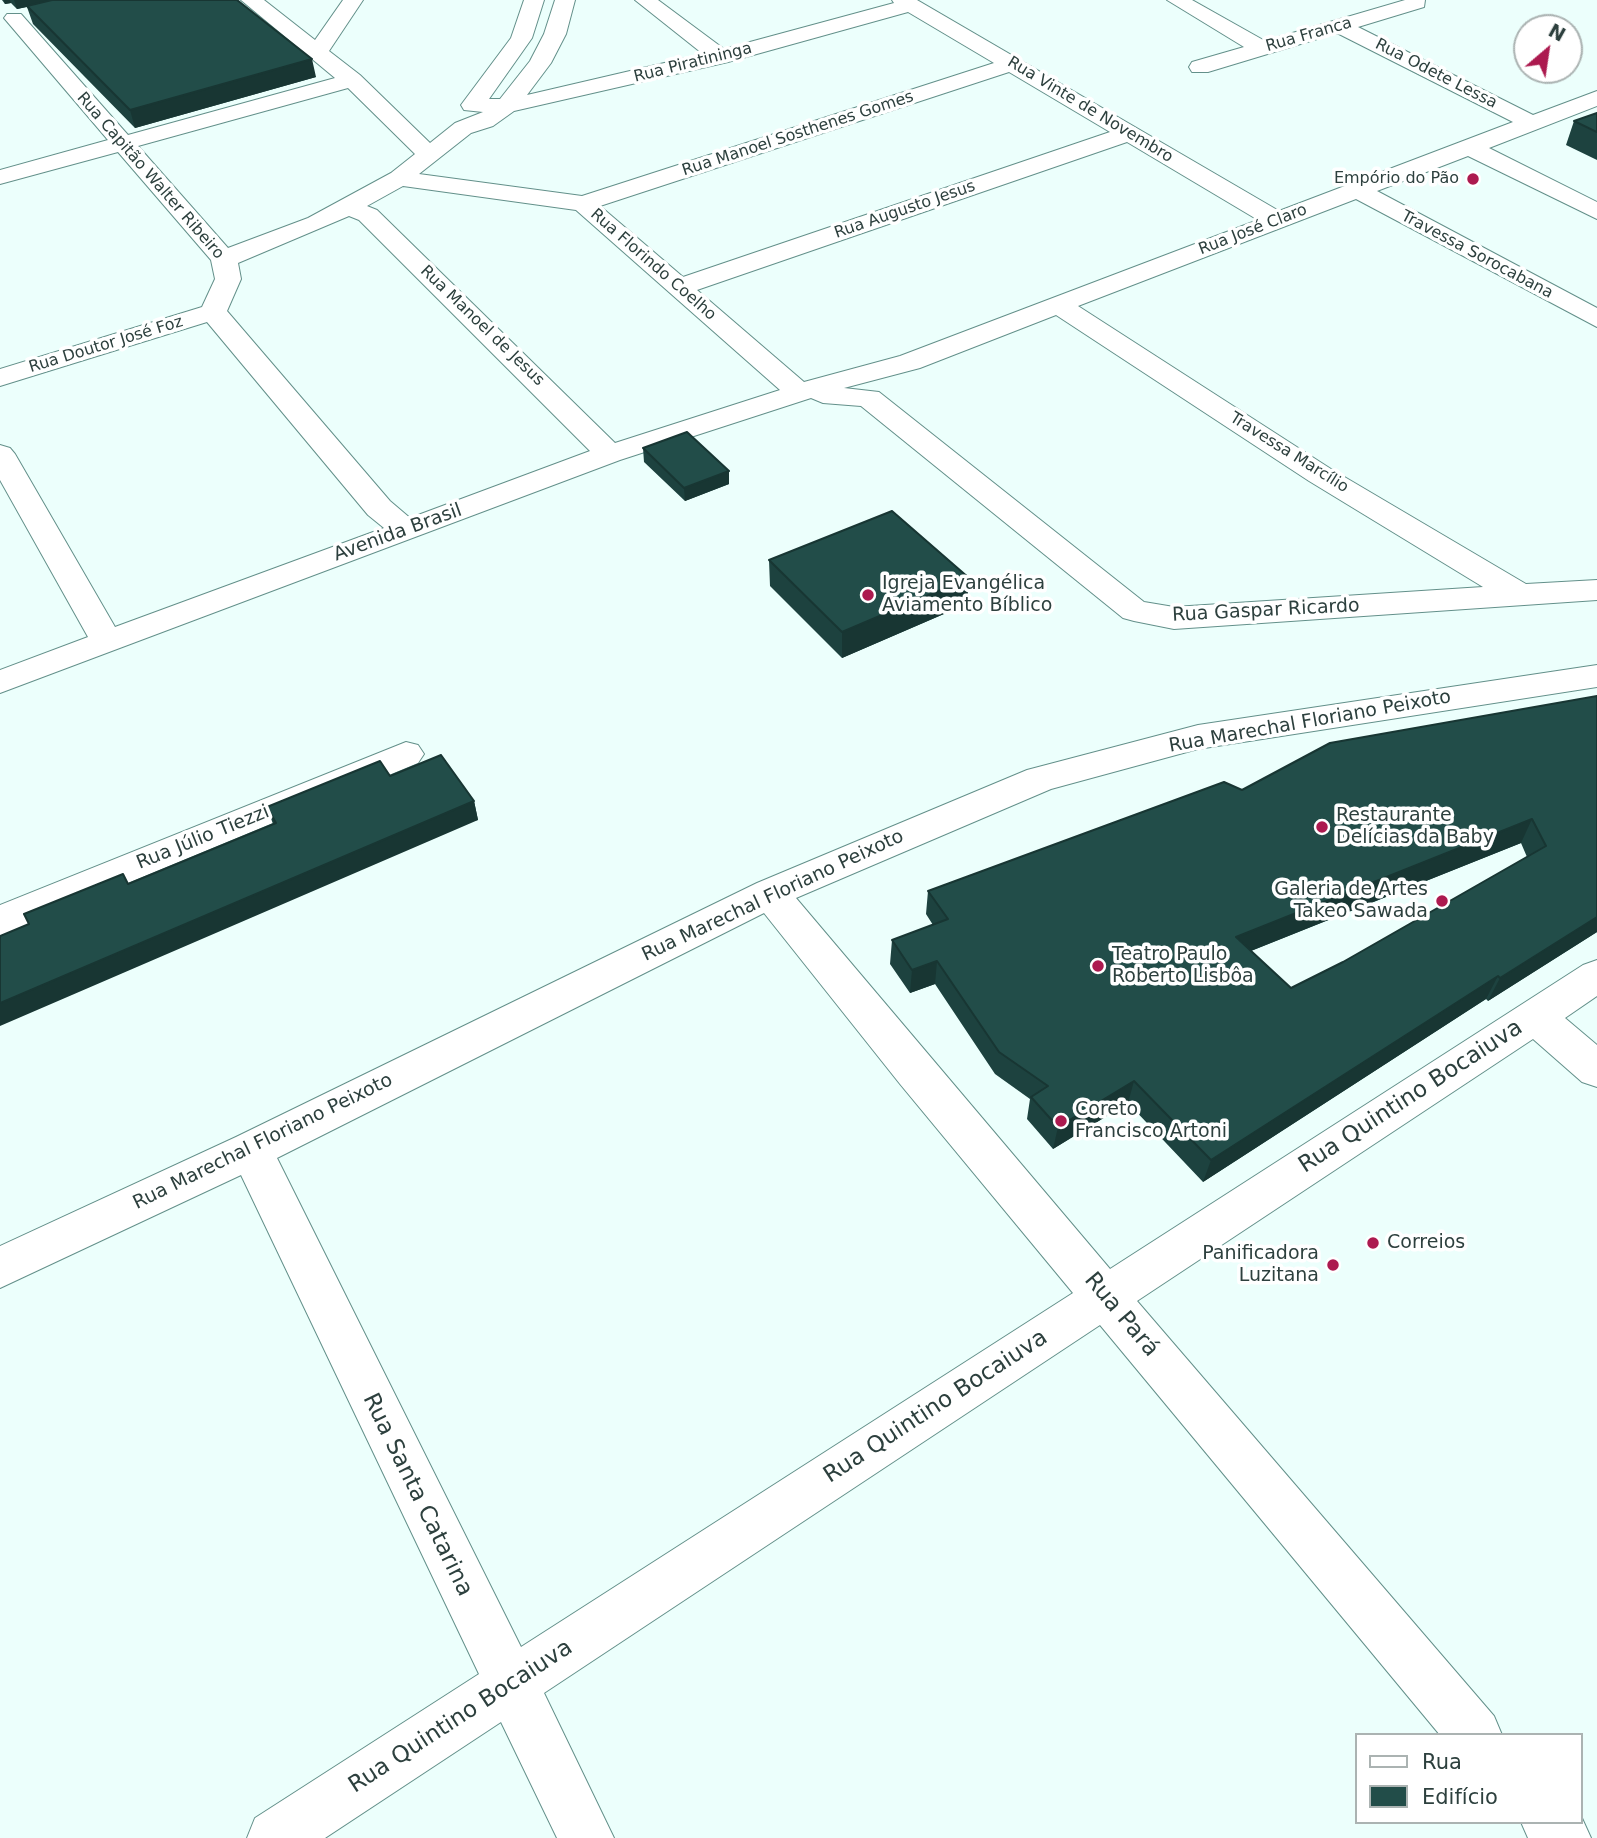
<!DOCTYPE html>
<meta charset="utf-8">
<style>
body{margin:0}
#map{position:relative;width:1597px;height:1838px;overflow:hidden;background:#ecfffc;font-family:"DejaVu Sans",sans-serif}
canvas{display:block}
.legend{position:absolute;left:1355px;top:1733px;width:228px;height:91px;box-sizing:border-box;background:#fff;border:2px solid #abb3b2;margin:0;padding:9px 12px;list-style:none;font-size:21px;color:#2d403e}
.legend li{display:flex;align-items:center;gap:14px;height:35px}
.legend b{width:35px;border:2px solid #abb3b2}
.north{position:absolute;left:1513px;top:14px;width:70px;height:70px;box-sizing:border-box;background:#fff;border:2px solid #abb3b2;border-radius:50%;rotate:29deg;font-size:19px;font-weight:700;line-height:28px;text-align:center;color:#2d403e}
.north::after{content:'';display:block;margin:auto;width:24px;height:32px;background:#ac1a4f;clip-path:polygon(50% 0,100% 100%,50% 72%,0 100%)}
</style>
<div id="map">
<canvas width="1597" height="1838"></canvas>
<ul class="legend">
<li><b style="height:9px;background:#fff"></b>Rua</li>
<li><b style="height:19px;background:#224d49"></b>Edifício</li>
</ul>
<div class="north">N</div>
</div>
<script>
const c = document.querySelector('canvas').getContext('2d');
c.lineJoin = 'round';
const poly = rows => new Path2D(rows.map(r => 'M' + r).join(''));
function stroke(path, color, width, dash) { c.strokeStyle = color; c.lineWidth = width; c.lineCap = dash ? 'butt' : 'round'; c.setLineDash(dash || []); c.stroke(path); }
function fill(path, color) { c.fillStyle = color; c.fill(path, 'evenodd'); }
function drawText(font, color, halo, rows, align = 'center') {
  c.font = font + ' "DejaVu Sans",sans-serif'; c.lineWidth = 7; c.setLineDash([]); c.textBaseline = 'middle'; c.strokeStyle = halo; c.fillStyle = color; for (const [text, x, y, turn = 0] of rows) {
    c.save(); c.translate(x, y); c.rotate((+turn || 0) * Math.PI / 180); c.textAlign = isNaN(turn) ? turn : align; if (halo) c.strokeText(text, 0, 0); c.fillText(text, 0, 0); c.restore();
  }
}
const minor = poly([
 [241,0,264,0,315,40,343,0,363,0,329,51,360,75,430,143,455,123,483,112,464,110,461,105,511,38,524,0,544,0,532,38,489,99,500,99,530,61,544,34,555,0,575,0,566,34,551,63,527,95,703,54,635,0,658,0,724,49,894,3,892,0,917,0,1279,211,1513,122,1337,33,1208,72,1192,72,1189,67,1192,62,1244,47,1167,0,1192,0,1265,41,1405,0,1425,0,1424,7,1358,27,1533,115,1597,91,1597,106,1489,148,1597,202,1597,219,1468,156,1377,191,1597,308,1597,327,1356,199,1078,306,1331,469,1526,584,1597,580,1597,600,1174,629,1134,621,1123,618,861,406,823,403,811,398,620,460,0,693,0,670,88,637,0,480,0,445,10,448,15,454,115,627,384,528,368,515,207,322,0,386,0,369,202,307,215,279,211,260,118,152,0,184,0,170,108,140,4,18,7,14,21,14,128,135,335,78,241,0],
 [908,12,994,63,582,196,419,174,471,133,493,126,514,111,728,62,908,12],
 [1009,72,1110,132,683,277,600,206,1009,72],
 [348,88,415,154,391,173,308,218,228,248,138,146,348,88],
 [1127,142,1258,220,900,356,804,382,697,290,1127,142],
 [403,186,576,210,780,390,615,443,377,210,367,206,403,186],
 [349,216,359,220,590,451,410,518,390,501,227,311,241,279,238,263,349,216],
 [1056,315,1309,481,1483,587,1174,607,1144,602,879,392,844,388,920,368,1056,315],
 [1597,665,1597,687,1198,749,1051,789,796,898,1110,1269,1583,965,1597,960,1597,996,1565,1018,1597,1045,1597,1087,1582,1082,1533,1039,1137,1301,1494,1716,1502,1735,1440,1735,1100,1325,544,1693,614,1838,557,1838,501,1722,325,1838,247,1838,255,1818,479,1674,241,1175,0,1288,0,1246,236,1137,757,883,1027,770,1198,725,1597,665],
 [764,913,900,1084,1073,1293,521,1647,277,1158,764,913],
 [406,742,418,745,424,754,418,763,0,936,0,905,406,742],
 [1581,1816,1591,1838,1528,1838,1521,1822,1581,1822,1581,1816]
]);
const wall = poly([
 [2,0,237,0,316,77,135,128,33,24,27,7,17,9,11,3,5,4],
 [1597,113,1597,160,1566,145,1574,121],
 [643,448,729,471,729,484,685,501,644,462],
 [769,560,969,578,967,604,842,658,770,586],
 [1597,696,1597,932,1488,1001,1486,999,1203,1182,1128,1103,1053,1149,1027,1119,1030,1099,995,1074,935,984,910,993,890,964,892,940,933,925,926,914,928,891,1242,790],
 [1521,843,1527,857,1343,962,1291,988,1251,951],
 [390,776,474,801,478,820,128,884,273,824,267,807]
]);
const shadedWall = poly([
 [4,0,10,0,11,3,5,4],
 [14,0,57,0,17,9],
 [312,59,316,77,135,128,130,110],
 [729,471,729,484,685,501,684,488],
 [969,578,967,604,842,658,842,632],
 [474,801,478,820,0,1026,0,1003],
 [1532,819,1521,843,1228,960,1236,937],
 [1597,917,1597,932,1488,1001,1500,978],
 [937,961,935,984,910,993,912,970],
 [1498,976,1486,999,1203,1182,1211,1160],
 [1134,1081,1128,1103,1053,1149,1058,1127]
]);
const building = poly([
 [52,0,237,0,312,59,130,110,27,6,52,0],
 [1597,113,1597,132,1574,121,1597,113],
 [687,432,729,471,684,488,643,448,687,432],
 [892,511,969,578,842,632,769,560,892,511],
 [1597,696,1597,917,1500,978,1498,976,1211,1160,1134,1081,1058,1127,1031,1097,1048,1086,999,1052,937,961,912,970,892,940,948,919,928,891,1224,782,1242,790,1330,743,1597,696],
 [1532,819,1546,846,1343,962,1291,988,1236,937,1532,819],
 [441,755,474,801,0,1003,0,936,29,924,24,914,123,874,128,884,276,823,267,807,380,761,390,776,441,755]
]);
const markers = [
 [1473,179,7,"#ac1a4f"],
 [868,595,7,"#ac1a4f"],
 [1322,827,7,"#ac1a4f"],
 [1442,901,7,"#ac1a4f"],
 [1098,966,7,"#ac1a4f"],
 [1061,1121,7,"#ac1a4f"],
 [1373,1243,7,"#ac1a4f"],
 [1333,1265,7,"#ac1a4f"]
];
const farStreetnames = [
 ["Rua Franca",1309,35,-16],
 ["Rua Piratininga",693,63,-14],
 ["Rua Odete Lessa",1436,74,27],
 ["Rua Vinte de Novembro",1090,110,31],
 ["Rua Manoel Sosthenes Gomes",798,134,-18],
 ["Rua Capitão Walter Ribeiro",150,176,49],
 ["Rua Augusto Jesus",905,210,-19],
 ["Rua José Claro",1253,230,-21],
 ["Travessa Sorocabana",1477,255,28],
 ["Rua Florindo Coelho",653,265,41],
 ["Rua Manoel de Jesus",482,326,44],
 ["Rua Doutor José Foz",106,345,-17],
 ["Travessa Marcílio",1289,453,32]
];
const farPoinames = [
 ["Empório do Pão",1459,179]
];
const streetNames = [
 ["Avenida Brasil",398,533,-20],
 ["Rua Gaspar Ricardo",1266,611,-3],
 ["Rua Marechal Floriano Peixoto",1310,722,-10],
 ["Rua Júlio Tiezzi",203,838,-22],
 ["Rua Marechal Floriano Peixoto",773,896,-25],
 ["Rua Marechal Floriano Peixoto",263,1142,-26]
];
const poiNames = [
 ["Igreja Evangélica",882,584],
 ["Aviamento Bíblico",882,606],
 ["Restaurante",1336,816],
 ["Delícias da Baby",1336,838],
 ["Galeria de Artes",1428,890,"right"],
 ["Takeo Sawada",1428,912,"right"],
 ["Teatro Paulo",1112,955],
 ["Roberto Lisbôa",1112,977],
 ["Coreto",1075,1110],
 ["Francisco Artoni",1075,1132],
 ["Correios",1387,1243],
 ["Panificadora",1319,1254,"right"],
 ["Luzitana",1319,1276,"right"]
];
const nearStreetnames = [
 ["Rua Quintino Bocaiuva",1411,1097,-33],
 ["Rua Pará",1121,1315,50],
 ["Rua Quintino Bocaiuva",936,1407,-33],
 ["Rua Santa Catarina",417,1495,64],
 ["Rua Quintino Bocaiuva",461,1717,-33]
];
stroke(minor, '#63908a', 2);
fill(minor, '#fff');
fill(wall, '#1d423f');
fill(shadedWall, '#183633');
fill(building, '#224d49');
stroke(building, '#183633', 2);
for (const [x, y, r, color] of markers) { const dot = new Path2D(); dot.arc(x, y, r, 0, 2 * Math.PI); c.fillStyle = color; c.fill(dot); stroke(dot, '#fff', 2.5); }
drawText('16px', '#2d403e', '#fff', farStreetnames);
drawText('16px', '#2d403e', '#fff', farPoinames, 'right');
drawText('19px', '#2d403e', '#fff', streetNames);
drawText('19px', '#2d403e', '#fff', poiNames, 'left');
drawText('23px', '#2d403e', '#fff', nearStreetnames);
</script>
